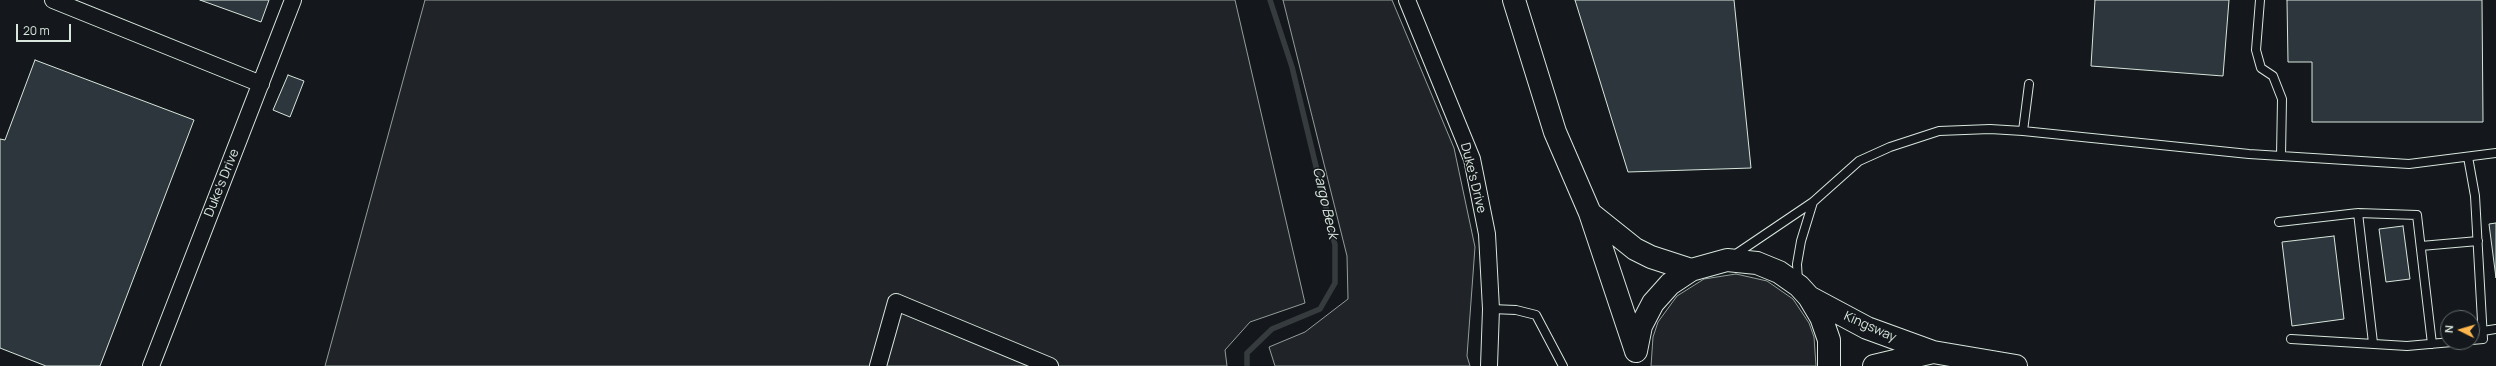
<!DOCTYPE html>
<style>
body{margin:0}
#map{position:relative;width:2496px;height:366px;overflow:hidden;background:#14181c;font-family:Manrope,sans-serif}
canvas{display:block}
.north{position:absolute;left:2440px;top:310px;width:40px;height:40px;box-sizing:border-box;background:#14181c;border:1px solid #626a69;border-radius:50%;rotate:275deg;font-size:11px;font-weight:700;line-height:16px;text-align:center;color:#d8e6dc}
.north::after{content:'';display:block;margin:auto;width:14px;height:18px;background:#ffb74d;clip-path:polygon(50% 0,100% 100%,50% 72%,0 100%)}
.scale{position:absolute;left:16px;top:24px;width:55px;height:18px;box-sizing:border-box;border:2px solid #d8e6dc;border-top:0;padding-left:5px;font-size:12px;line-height:14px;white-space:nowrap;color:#d8e6dc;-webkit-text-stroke:3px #14181c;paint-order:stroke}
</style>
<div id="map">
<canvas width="2496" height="366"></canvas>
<div class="north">N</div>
<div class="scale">20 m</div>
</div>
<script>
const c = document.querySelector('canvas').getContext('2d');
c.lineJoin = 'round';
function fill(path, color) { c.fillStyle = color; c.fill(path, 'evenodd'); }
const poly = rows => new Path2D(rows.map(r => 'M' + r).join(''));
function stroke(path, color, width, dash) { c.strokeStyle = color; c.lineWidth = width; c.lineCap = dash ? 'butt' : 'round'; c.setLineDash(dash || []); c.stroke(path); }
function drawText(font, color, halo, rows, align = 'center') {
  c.font = font + ' Manrope,sans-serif'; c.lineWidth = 3; c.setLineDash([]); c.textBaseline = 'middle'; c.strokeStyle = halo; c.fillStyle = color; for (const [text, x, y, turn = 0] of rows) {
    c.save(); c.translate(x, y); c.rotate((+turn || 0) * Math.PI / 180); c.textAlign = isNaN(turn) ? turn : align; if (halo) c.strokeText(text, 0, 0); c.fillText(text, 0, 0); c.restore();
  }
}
const green = poly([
 [425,0,1235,0,1305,303,1250,322,1225,350,1227,366,325,366,425,0],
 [1283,0,1392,0,1454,148,1475,247,1467,356,1470,366,1275,366,1269,347,1305,332,1348,299,1347,256,1283,0],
 [1736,274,1767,281,1793,299,1809,323,1814,337,1816,366,1651,366,1653,337,1658,322,1677,296,1704,279,1736,274]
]);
const stream = poly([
 [1247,366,1247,353,1272,329,1320,309,1335,283,1335,245,1292,67,1270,0]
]);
const building = poly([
 [200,0,269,0,261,22,200,0],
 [1575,0,1734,0,1751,168,1628,172,1575,0],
 [2095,0,2229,0,2223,76,2091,66,2095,0],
 [2287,0,2482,0,2483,122,2312,122,2312,62,2288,62,2287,0],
 [35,60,194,120,100,366,46,366,0,348,0,139,5,140,35,60],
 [288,75,304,81,290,117,273,110,288,75],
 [2496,223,2496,278,2489,224,2496,223],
 [2403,226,2410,279,2386,282,2379,229,2403,226],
 [2334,236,2344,319,2292,326,2282,242,2334,236]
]);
const service = poly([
 [2260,0,2256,50,2261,68,2273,76,2282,99,2281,156],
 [2023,131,2029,84],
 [2468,157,2475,196,2483,339,2472,340],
 [2358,213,2373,343],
 [2279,222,2358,213,2417,215,2432,344],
 [2421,246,2478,241],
 [1733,256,1813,202,1859,161,1890,147,1939,131,1990,129,2023,131,2249,154,2409,164,2496,153],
 [1798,281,1797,264,1801,241,1813,202],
 [1491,309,1516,310,1536,315,1563,366],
 [2483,331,2496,329],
 [2291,339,2407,346,2452,342]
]);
const minor = poly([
 [53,0,261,84],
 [1407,0,1472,159,1487,234,1491,309,1489,366],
 [151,366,293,0],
 [878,366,896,302,1050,366]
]);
const trunk = poly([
 [1514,0,1555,132,1590,213,1636,351],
 [1590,213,1635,249,1651,257,1691,270],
 [1809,297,1867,328,1933,352,2016,366],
 [1636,351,1641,326,1653,303,1670,284,1691,270,1727,260,1757,263,1779,272,1799,286,1809,297,1821,317,1829,340,1829,366],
 [1874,366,1933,352]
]);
const streetNames = [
 ["Duke's Drive",1473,178,76],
 ["Duke's Drive",222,183,-68],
 ["Kingsway",1870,327,24]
];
const waterNames = [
 ["Cargo Beck",1325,203,77]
];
fill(green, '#202428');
stroke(green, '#939e99', 1);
stroke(stream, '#363b3e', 5.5);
fill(building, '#2c363c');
stroke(building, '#d8e6dc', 1);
stroke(service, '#d8e6dc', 10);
stroke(minor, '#d8e6dc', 18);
stroke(trunk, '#d8e6dc', 24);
stroke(service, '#14181c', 8);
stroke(minor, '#14181c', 16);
stroke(trunk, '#14181c', 22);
drawText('13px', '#d8e6dc', '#14181c', streetNames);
drawText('italic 14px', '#d8e6dc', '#14181c', waterNames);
</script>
